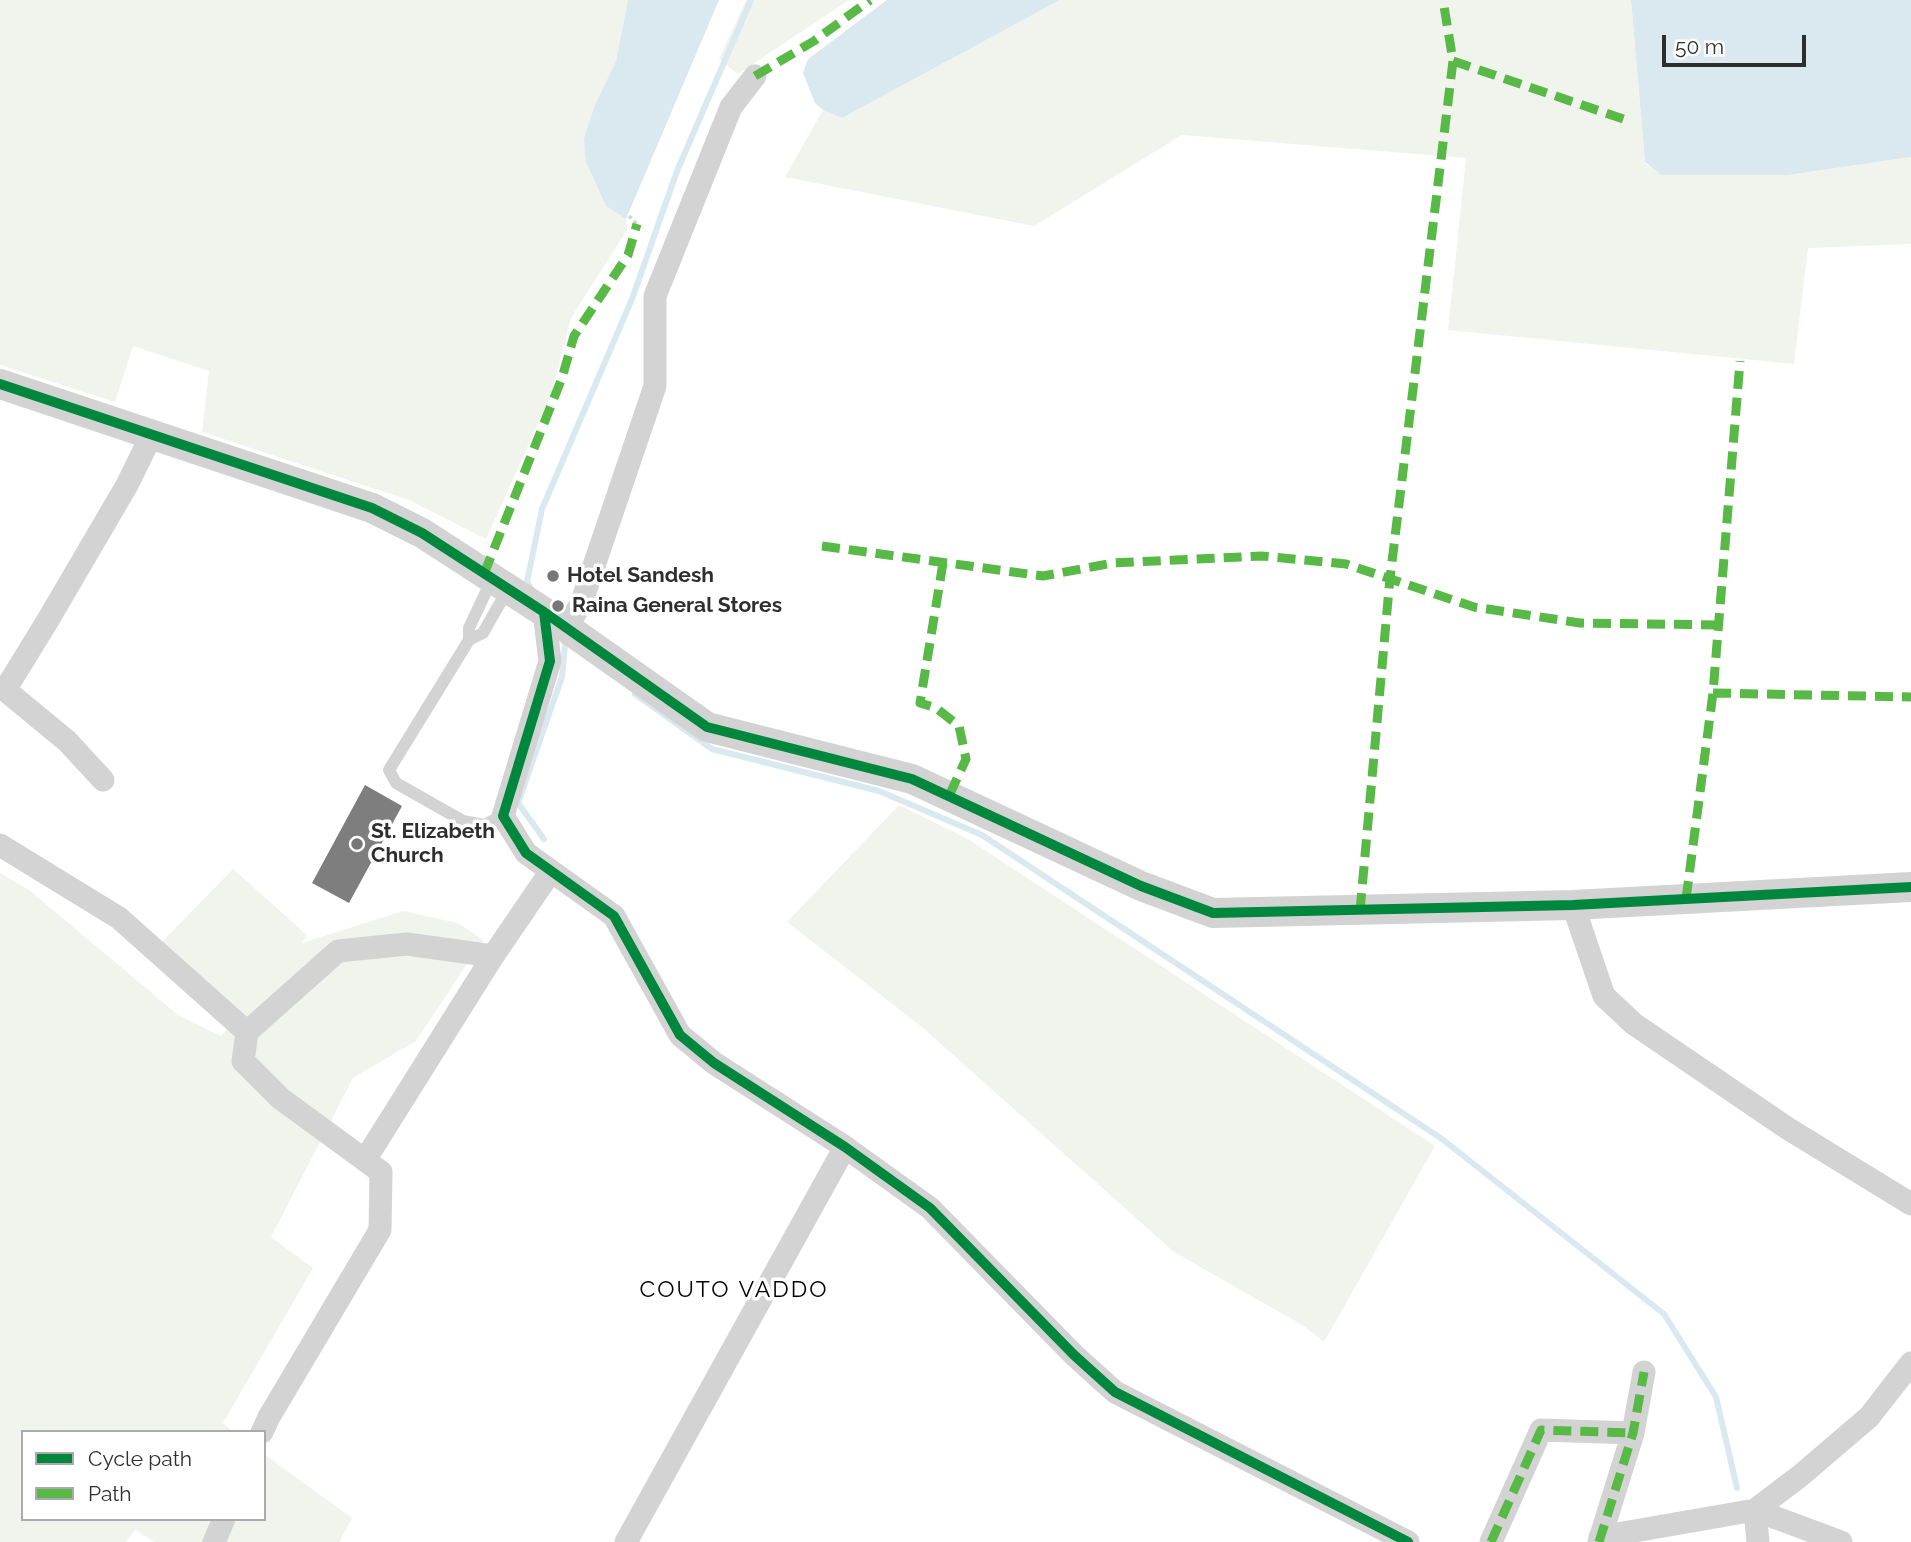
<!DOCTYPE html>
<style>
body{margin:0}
#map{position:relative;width:1911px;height:1542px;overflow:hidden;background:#fff;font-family:Raleway,sans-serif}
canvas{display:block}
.legend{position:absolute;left:21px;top:1430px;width:245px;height:91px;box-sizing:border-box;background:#fff;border:2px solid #ababab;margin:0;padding:9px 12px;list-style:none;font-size:21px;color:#2e2e2e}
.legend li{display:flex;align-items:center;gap:14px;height:35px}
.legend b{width:35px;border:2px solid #ababab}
.scale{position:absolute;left:1662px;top:35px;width:144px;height:32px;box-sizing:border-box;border:4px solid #2e2e2e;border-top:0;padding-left:9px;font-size:21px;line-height:24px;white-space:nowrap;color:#2e2e2e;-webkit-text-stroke:5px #fff;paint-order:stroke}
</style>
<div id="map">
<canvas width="1911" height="1542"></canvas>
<ul class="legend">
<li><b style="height:9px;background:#00873e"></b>Cycle path</li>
<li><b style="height:9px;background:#58b947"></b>Path</li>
</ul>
<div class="scale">50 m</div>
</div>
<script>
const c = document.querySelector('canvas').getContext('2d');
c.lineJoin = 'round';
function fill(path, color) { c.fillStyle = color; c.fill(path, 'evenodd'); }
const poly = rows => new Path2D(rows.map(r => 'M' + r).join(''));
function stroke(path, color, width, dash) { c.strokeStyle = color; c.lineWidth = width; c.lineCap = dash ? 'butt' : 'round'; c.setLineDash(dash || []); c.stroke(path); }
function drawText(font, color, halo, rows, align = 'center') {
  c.font = font + ' Raleway,sans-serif'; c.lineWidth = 7; c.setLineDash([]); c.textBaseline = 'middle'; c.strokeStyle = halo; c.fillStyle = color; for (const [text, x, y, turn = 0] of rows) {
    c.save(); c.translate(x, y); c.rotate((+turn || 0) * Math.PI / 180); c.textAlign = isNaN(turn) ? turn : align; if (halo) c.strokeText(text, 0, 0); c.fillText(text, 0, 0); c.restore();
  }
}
const green = poly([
 [0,0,628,0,616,61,595,105,586,162,606,206,626,219,627,230,571,318,551,395,486,539,409,500,202,432,209,371,133,346,115,402,0,365],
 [746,0,849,0,738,74,719,59],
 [1060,0,1631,0,1645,163,1661,175,1788,175,1911,157,1911,244,1808,248,1794,364,1448,330,1466,158,1182,135,1034,226,785,177,823,110,842,118],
 [899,805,968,839,1435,1146,1324,1342,1304,1326,1174,1252,922,1027,787,922],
 [233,869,307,935,302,943,403,911,458,923,483,940,416,1041,353,1078,271,1237,313,1268,223,1423,233,1432,23,1432,23,1519,264,1519,264,1454,352,1518,339,1542,155,1542,135,1530,126,1542,0,1542,0,873,29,890,178,1015,221,1036,241,1013,161,943]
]);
const water = poly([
 [628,0,719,0,626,219,606,206,586,162,584,138,595,105,616,61],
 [887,0,1060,0,842,118,823,110,815,103,803,73,808,59],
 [1631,0,1911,0,1911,157,1788,175,1661,175,1645,162]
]);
const stream = poly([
 [531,589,527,582,542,509,632,299,677,171,751,0],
 [635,694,712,749,879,791,982,835,1442,1139,1664,1314,1716,1397,1737,1488],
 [544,839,518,803,562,677,565,645]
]);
const building = poly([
 [365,785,402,806,349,903,312,883]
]);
const path = poly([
 [629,216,637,224]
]);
const service = poly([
 [492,579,469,628,469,640,389,770,396,783,463,821,484,825,503,816],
 [469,640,483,633,508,589]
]);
const minor = poly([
 [544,612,550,661,503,816,526,853,614,916,680,1035,714,1063,845,1147,930,1208,1074,1355,1115,1392,1408,1542],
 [565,629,581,604,655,386,655,296,731,107,755,76],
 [0,687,5,690,48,620,127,485,152,434],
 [5,690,67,741,103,780],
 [0,845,119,918,247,1032],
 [1573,905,1604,996,1634,1024,1787,1128,1911,1204],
 [365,1160,493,956],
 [262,1432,269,1417,380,1230,381,1172,280,1098,243,1061,247,1032,338,951,407,944,493,956,551,871],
 [1600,1537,1755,1510,1800,1476,1869,1417,1911,1363],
 [214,1542,224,1519],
 [626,1542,845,1147],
 [1491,1542,1541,1430,1633,1433],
 [1599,1542,1633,1433,1644,1372],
 [1758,1542,1755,1510,1841,1542]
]);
const tertiary = poly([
 [0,384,372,508,422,533,544,612,707,727,912,779,1141,886,1213,913,1573,905,1911,887]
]);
const quiet = poly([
 [1453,61,1629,121],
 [755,76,814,41,870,0],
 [822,546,1043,576,1113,563,1262,556,1346,564,1474,607,1580,623,1719,625],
 [943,563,920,703,936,708,959,726,966,759,949,796],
 [484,574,562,378,574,336,628,255,637,224],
 [1713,693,1911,697],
 [1686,899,1713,693,1740,361],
 [1360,911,1390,578,1453,61,1443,0],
 [1491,1542,1541,1430,1633,1433],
 [1599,1542,1633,1433,1644,1372]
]);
const cycleway = poly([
 [0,384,372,508,422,533,544,612,707,727,912,779,1141,886,1213,913,1573,905,1911,887],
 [544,612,550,661,503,816,526,853,614,916,680,1035,714,1063,845,1147,930,1208,1074,1355,1115,1392,1408,1542]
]);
const markers = [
 [553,576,7,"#777"],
 [558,606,7,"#777"],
 [357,844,7,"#777"]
];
const poiNames = [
 ["Hotel Sandesh",567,576],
 ["Raina General Stores",572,606],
 ["St. Elizabeth",371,832],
 ["Church",371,856]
];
const neighbourhoodNames = [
 ["COUTO VADDO",734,1290]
];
fill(green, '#f1f4ec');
fill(water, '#dae8f0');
stroke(stream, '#dae8f0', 6);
fill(building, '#7e7e7e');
stroke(path, '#d3d3d3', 3.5, [3.5, 3.5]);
stroke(service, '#d3d3d3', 12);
stroke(minor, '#d3d3d3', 23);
stroke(tertiary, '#d3d3d3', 30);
stroke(quiet, '#58b947', 9, [18, 9]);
stroke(cycleway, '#00873e', 10);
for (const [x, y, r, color] of markers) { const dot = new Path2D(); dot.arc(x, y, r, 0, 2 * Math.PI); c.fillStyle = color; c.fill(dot); stroke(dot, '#fff', 2.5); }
drawText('bold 21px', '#2e2e2e', '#fff', poiNames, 'left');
c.letterSpacing = '2px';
drawText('23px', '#000', '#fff', neighbourhoodNames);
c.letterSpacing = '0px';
</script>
